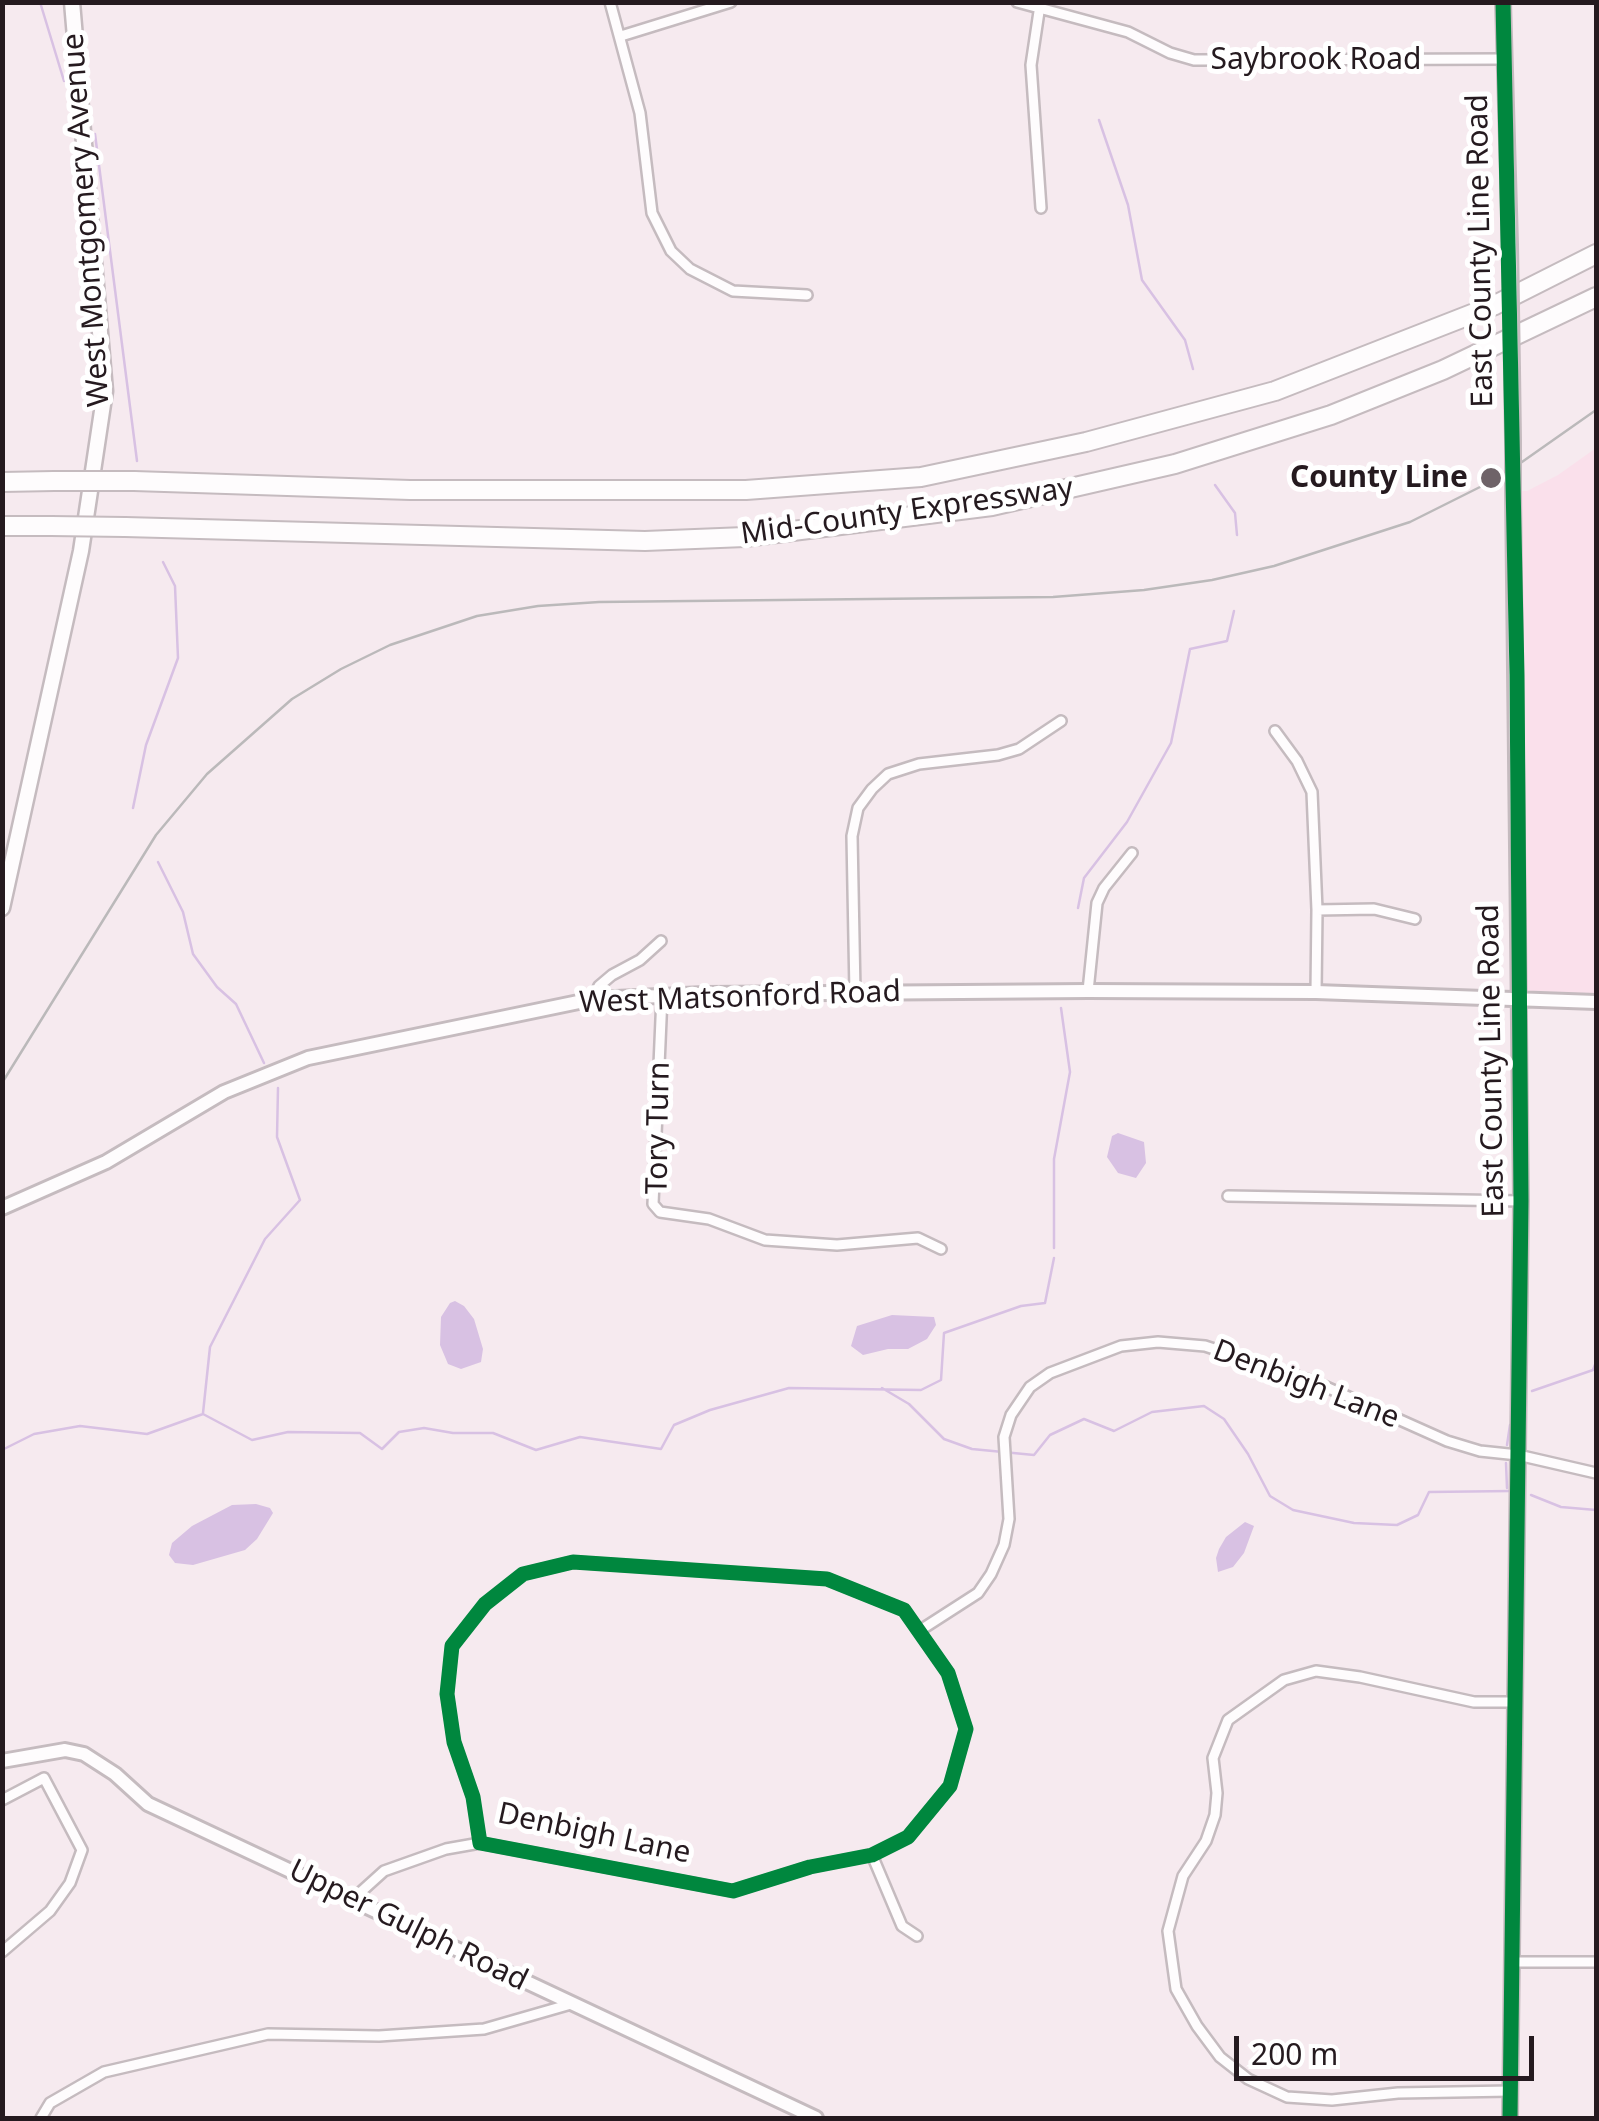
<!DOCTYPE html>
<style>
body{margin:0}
#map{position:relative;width:1599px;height:2121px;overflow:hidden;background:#f6eaef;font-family:"Noto Sans",sans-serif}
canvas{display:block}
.frame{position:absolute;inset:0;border:5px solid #251a1f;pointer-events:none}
.scale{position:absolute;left:1234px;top:2036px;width:300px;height:45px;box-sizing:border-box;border:5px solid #251a1f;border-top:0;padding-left:12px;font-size:30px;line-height:35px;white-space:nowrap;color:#251a1f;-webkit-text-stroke:8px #fff;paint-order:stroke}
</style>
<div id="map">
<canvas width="1599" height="2121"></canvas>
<div class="frame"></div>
<div class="scale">200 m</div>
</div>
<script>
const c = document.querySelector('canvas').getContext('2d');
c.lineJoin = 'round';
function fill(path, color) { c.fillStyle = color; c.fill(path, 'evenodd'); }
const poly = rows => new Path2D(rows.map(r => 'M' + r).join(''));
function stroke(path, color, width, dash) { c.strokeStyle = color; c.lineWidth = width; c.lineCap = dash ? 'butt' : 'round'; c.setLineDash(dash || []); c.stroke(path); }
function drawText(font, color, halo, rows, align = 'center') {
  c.font = font + ' "Noto Sans",sans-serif'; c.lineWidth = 10; c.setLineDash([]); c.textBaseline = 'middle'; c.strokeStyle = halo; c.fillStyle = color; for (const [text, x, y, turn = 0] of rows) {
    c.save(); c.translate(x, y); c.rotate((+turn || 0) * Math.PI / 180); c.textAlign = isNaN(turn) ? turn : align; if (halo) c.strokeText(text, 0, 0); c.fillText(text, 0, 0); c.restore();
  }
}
const built = poly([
 [1596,448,1596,1002,1518,997,1513,491,1527,491,1558,475]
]);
const water = poly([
 [1118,1133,1144,1142,1146,1163,1136,1178,1118,1173,1107,1157,1112,1136],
 [455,1301,464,1306,474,1319,483,1349,481,1362,461,1369,448,1364,440,1345,441,1317,450,1303],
 [892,1315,934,1317,936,1325,927,1339,908,1349,888,1349,863,1355,851,1346,857,1326],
 [256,1504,270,1508,273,1513,257,1539,245,1550,193,1565,175,1563,169,1555,172,1543,192,1526,232,1505],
 [1245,1522,1254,1526,1244,1553,1233,1567,1218,1572,1216,1558,1219,1549,1226,1537]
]);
const stream = poly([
 [40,2,64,81],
 [1099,120,1128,205,1142,280,1185,340,1193,369],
 [95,134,137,461],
 [1215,485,1235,513,1237,535],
 [133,808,146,745,178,658,175,586,163,562],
 [158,862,183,912,193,954,217,987,236,1004,264,1063],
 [1078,908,1084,878,1127,822,1171,743,1190,649,1227,641,1234,611],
 [1054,1248,1054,1159,1070,1072,1061,1008],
 [882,1388,909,1404,944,1439,972,1449,1034,1455,1050,1435,1084,1419,1114,1431,1152,1412,1204,1406,1224,1419,1248,1454,1270,1496,1293,1510,1354,1523,1397,1525,1418,1515,1429,1492,1511,1491],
 [1532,1391,1593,1370,1596,1362],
 [203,1413,210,1347,265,1239,300,1200,277,1137,278,1088],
 [1507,1445,1510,1425],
 [2,1450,34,1434,80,1426,147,1434,203,1414,252,1440,288,1432,360,1433,382,1449,399,1432,424,1428,453,1433,493,1433,536,1450,580,1437,661,1449,674,1425,710,1410,789,1388,921,1390,941,1380,944,1333,1021,1306,1045,1303,1054,1258],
 [1506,1463,1507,1488],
 [1531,1495,1561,1507,1596,1510]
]);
const street = poly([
 [610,2,640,113,652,213,671,251,690,269,733,291,807,295],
 [1017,2,1128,32,1170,53,1194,60,1505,59],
 [1040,5,1031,65,1041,208],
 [621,36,731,2],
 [1275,731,1297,761,1312,792,1317,910,1316,992],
 [1317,910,1374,909,1415,919],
 [1088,991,1097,903,1104,888,1132,853],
 [855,993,852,836,858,808,872,789,888,774,919,764,998,755,1019,749,1061,721],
 [662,996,653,1204,660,1212,709,1219,765,1240,837,1245,918,1238,941,1249],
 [593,999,599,986,612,975,640,960,661,941],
 [1228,1196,1521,1201],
 [573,1562,827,1579,904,1610,948,1673,966,1729,950,1786,908,1837,872,1855,810,1867,733,1891,480,1843,473,1797,454,1742,447,1694,452,1646,485,1604,523,1574,573,1562],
 [919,1631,978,1593,991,1574,1004,1545,1009,1519,1004,1437,1011,1415,1030,1387,1050,1373,1121,1346,1158,1342,1205,1346,1315,1382,1447,1441,1480,1451,1518,1455,1596,1473],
 [2,1800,44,1778,82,1850,70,1883,50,1911,2,1952],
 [872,1855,902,1926,917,1936],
 [353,1899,384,1871,446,1849,480,1843],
 [1513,1962,1596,1962],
 [1510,2091,1398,2093,1332,2100,1287,2097,1248,2079,1220,2057,1197,2026,1176,1989,1168,1931,1183,1876,1206,1841,1215,1815,1217,1793,1213,1758,1228,1720,1284,1680,1316,1671,1360,1677,1474,1702,1516,1702],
 [41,2118,50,2103,104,2072,268,2034,379,2036,484,2029,571,2004]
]);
const secondary = poly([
 [1503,2,1510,245],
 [1512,370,1513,441],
 [2,1208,106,1162,224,1092,308,1058,593,999,705,994,1088,991,1316,992,1596,1002],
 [2,1761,65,1750,84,1754,115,1774,148,1804,816,2118],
 [1510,2118,1521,1201,1513,491]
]);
const primary = poly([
 [2,908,81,551,105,391,72,2]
]);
const highway = poly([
 [134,481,410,490,746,490,921,477,1086,442,1275,391,1495,305,1596,254],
 [2,482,54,481],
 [2,526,51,526],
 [125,527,645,541,745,537,992,506,1175,464,1331,415,1443,370,1596,297]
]);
const tram = poly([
 [2,1083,156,835,207,774,292,699,341,669,390,645,477,616,538,606,599,602,1053,597,1144,590,1212,580,1274,566,1410,522,1502,476,1596,410]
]);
const secondaryBridge = poly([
 [1510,245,1512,370],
 [1513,441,1513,491]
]);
const highwayBridge = poly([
 [54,481,134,481],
 [51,526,125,527]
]);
const cycleway = poly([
 [1503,2,1517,675,1521,1201,1510,2118],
 [573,1562,827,1579,904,1610,948,1673,966,1729,950,1786,908,1837,872,1855,810,1867,733,1891,480,1843,473,1797,454,1742,447,1694,452,1646,485,1604,523,1574,573,1562]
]);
const markers = [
 [1491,478,12,"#6e6368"]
];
const streetNames = [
 ["Saybrook Road",1316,60],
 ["West Montgomery Avenue",87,220,-94],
 ["East County Line Road",1481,251,-91],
 ["Mid-County Expressway",907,512,-8],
 ["West Matsonford Road",740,998,-2],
 ["East County Line Road",1492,1061,-91],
 ["Tory Turn",659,1128,-89],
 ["Denbigh Lane",1306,1385,21],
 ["Denbigh Lane",594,1834,12],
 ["Upper Gulph Road",408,1926,26]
];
const poiNames = [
 ["County Line",1468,478]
];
fill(built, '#fae0eb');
fill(water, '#d8c1e3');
stroke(stream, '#d8c1e3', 2.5);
stroke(street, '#c5bbbf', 14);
stroke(secondary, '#c5bbbf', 18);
stroke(primary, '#c5bbbf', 19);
stroke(highway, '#c5bbbf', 22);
stroke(street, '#fefcfd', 9);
stroke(secondary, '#fefcfd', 12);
stroke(primary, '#fefcfd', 14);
stroke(highway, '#fefcfd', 18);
stroke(tram, '#bbb9ba', 2.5);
stroke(secondaryBridge, '#c5bbbf', 18, []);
stroke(highwayBridge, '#c5bbbf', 22, []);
stroke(secondaryBridge, '#fefcfd', 12);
stroke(highwayBridge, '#fefcfd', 18);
stroke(cycleway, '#00873e', 15);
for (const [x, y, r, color] of markers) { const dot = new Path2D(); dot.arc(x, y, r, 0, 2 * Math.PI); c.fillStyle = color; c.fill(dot); stroke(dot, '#fff', 4); }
drawText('30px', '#251a1f', '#fff', streetNames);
drawText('bold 30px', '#251a1f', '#fff', poiNames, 'right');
</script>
